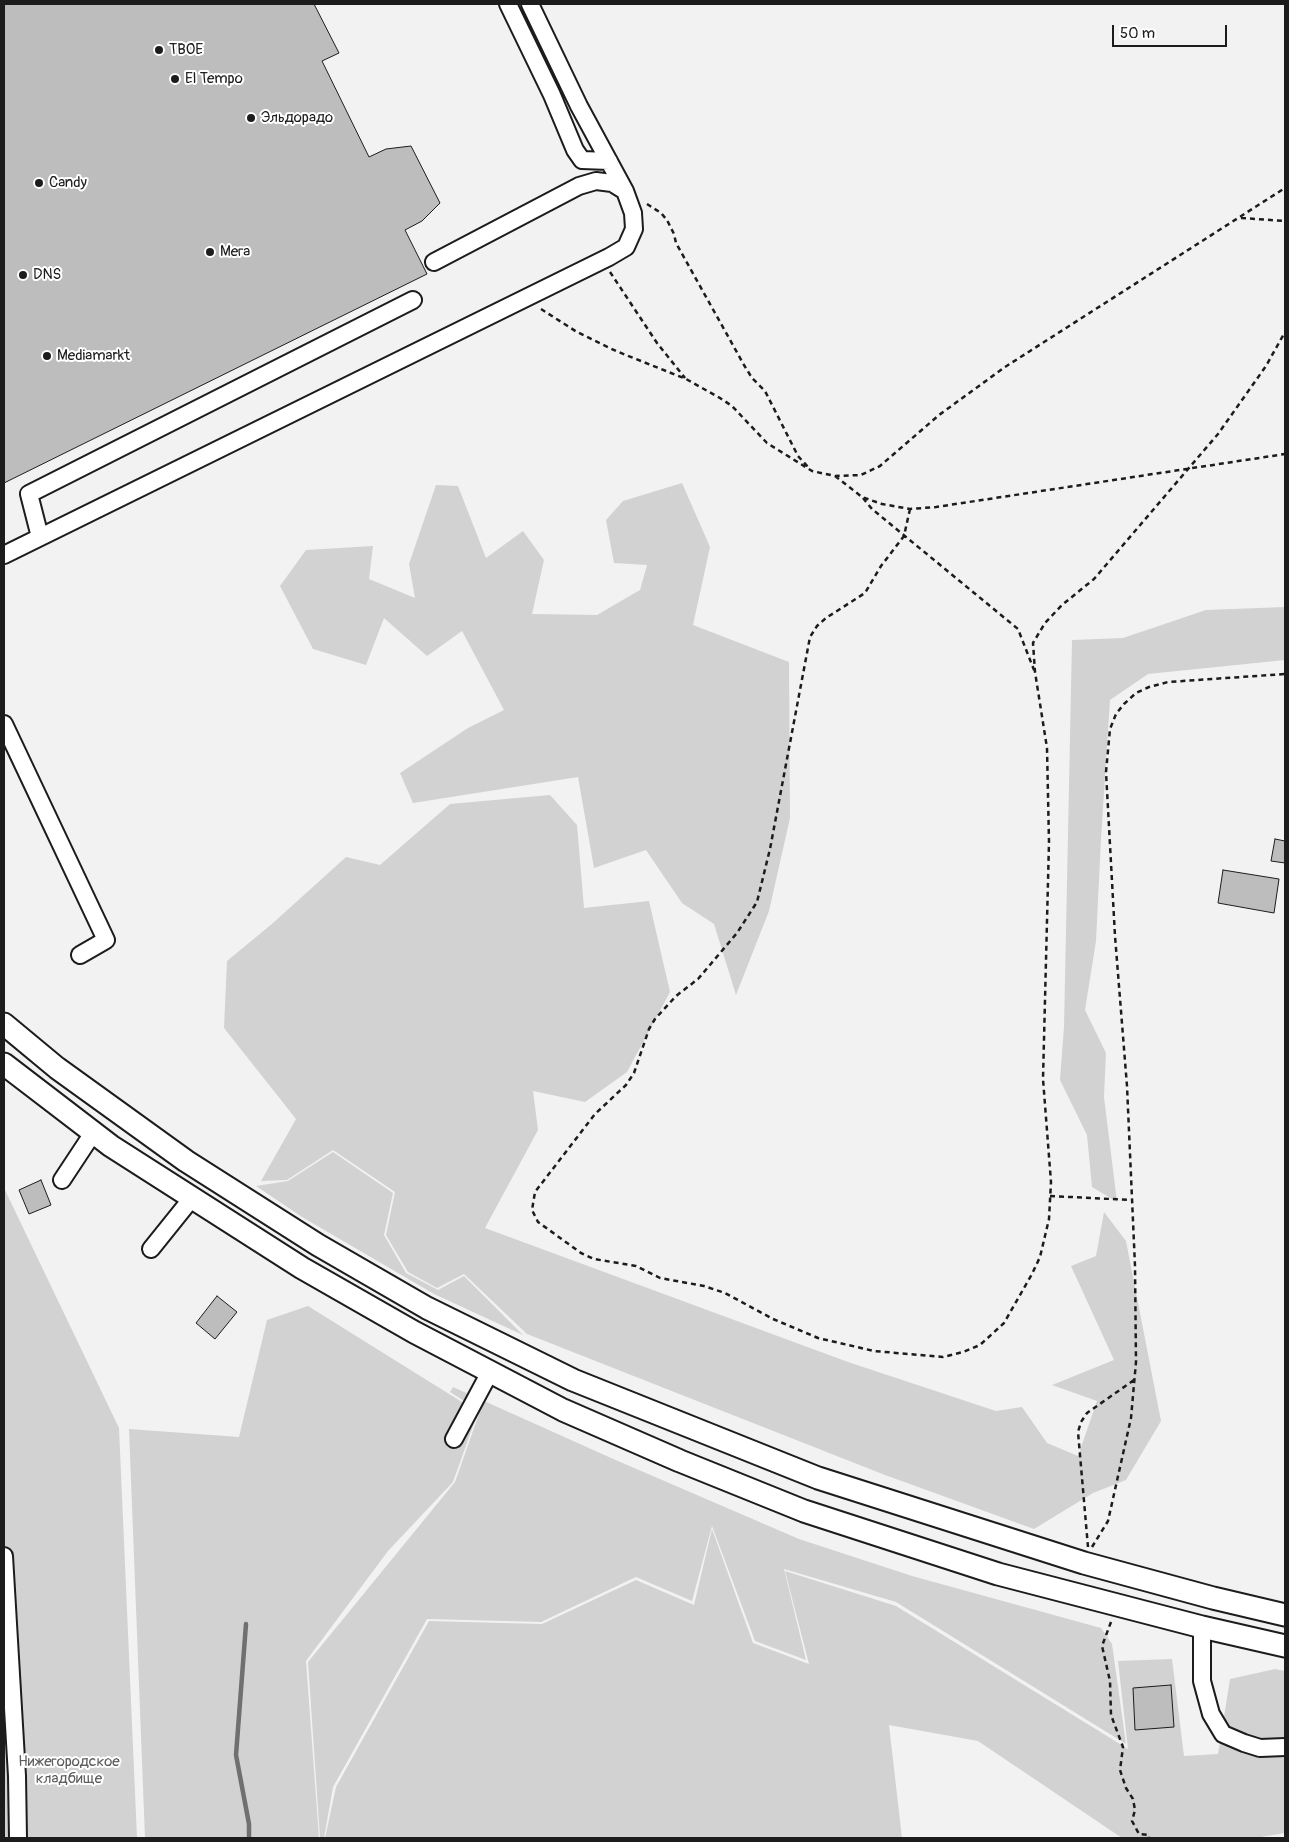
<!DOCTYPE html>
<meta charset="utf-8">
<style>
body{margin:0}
#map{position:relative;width:1289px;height:1842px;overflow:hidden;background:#f2f2f2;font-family:Pangolin,sans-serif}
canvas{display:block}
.frame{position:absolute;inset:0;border:5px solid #1c1c1c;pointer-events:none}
.scale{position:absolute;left:1112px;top:25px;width:115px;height:22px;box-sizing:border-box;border:2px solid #1c1c1c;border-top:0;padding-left:6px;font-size:15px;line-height:18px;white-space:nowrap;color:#1c1c1c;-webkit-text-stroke:4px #fff;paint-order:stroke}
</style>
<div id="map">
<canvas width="1289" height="1842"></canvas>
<div class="frame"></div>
<div class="scale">50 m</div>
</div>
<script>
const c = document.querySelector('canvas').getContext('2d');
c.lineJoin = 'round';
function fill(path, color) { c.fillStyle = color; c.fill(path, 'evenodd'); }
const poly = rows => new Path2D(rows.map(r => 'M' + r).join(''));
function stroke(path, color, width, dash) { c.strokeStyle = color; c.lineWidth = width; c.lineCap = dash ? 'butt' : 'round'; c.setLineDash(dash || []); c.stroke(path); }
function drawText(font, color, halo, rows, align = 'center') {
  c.font = font + ' Pangolin,sans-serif'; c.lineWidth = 4; c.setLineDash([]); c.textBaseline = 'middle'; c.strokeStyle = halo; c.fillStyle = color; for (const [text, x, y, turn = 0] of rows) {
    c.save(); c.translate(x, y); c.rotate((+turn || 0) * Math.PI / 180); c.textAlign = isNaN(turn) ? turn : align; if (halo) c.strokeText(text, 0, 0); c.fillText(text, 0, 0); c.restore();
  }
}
const green = poly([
 [682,483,710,547,693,625,789,662,790,818,769,911,736,995,714,924,682,903,646,850,594,868,578,777,413,803,400,773,468,728,504,710,462,631,427,656,384,618,366,665,313,649,280,586,306,550,373,546,369,579,415,598,409,564,436,485,458,486,486,558,523,531,544,560,532,614,597,615,640,590,647,565,614,563,606,520,623,501],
 [1285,607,1285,660,1148,674,1110,700,1101,839,1096,941,1085,1010,1106,1053,1104,1097,1117,1202,1092,1187,1087,1135,1060,1080,1064,1027,1072,640,1123,638,1206,610],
 [550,795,577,825,584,908,649,901,670,992,627,1072,585,1102,533,1091,538,1130,485,1228,848,1362,996,1411,1022,1407,1047,1443,1078,1456,1097,1401,1052,1385,1114,1360,1071,1266,1096,1256,1104,1212,1126,1241,1161,1421,1126,1480,1093,1493,1034,1529,885,1475,527,1334,464,1274,437,1288,408,1272,386,1235,395,1192,333,1150,287,1180,261,1181,296,1119,224,1028,227,961,273,923,346,857,380,865,450,804],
 [333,1152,393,1193,384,1235,406,1273,438,1290,464,1276,523,1335,434,1294,302,1217,256,1186,288,1181],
 [4,1188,119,1428,137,1838,4,1838],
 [308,1306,478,1412,453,1482,388,1551,306,1661,319,1838,145,1838,129,1429,239,1437,267,1320],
 [453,1387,611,1458,799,1539,912,1576,1101,1628,1112,1644,1126,1744,896,1602,784,1569,806,1660,755,1641,712,1526,692,1601,636,1577,541,1622,427,1619,333,1787,324,1838,320,1838,308,1662,455,1482,480,1411,450,1392],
 [712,1529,753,1643,809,1664,785,1571,896,1606,1128,1749,1118,1661,1172,1659,1184,1756,1218,1754,1230,1679,1275,1669,1285,1671,1285,1833,1255,1838,1122,1838,978,1741,889,1725,902,1838,325,1838,336,1787,429,1621,542,1624,636,1580,694,1605]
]);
const stream = poly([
 [246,1624,236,1755,249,1824,249,1838]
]);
const building = poly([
 [4,4,314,4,339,53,322,61,369,157,386,149,411,146,440,203,422,221,405,230,427,274,4,483,4,4],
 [1275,839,1285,841,1285,863,1271,861,1275,839],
 [1223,870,1279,879,1274,913,1218,903,1223,870],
 [41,1180,51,1205,29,1214,19,1190,41,1180],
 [217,1296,237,1312,215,1339,196,1323,217,1296],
 [1171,1685,1174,1727,1135,1730,1133,1688,1171,1685]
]);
const path = poly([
 [647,204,661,213,667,220,674,234,676,243,744,365,752,378,765,391,798,456,808,467],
 [1241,218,1285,221],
 [610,272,657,343,685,378],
 [541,309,577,332,616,351,686,379,720,398,732,406,767,443,812,471,835,476,861,475,880,466,939,415,1005,367,1285,188],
 [835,476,862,497,882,504,910,509,936,507,1285,454],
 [863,498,872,509,1018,629,1034,670],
 [910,509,904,536,881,566,865,593,826,618,817,626,810,637,770,849,757,902,737,933,698,979,676,996,655,1019,649,1029,634,1073,626,1085,595,1114,535,1192,532,1210,538,1222,581,1253,594,1259,636,1266,660,1278,704,1286,725,1293,773,1319,818,1338,874,1351,943,1357,963,1352,980,1345,1004,1323,1032,1274,1040,1257,1049,1219,1051,1182,1043,1079,1049,842,1047,748,1035,672,1033,643,1045,623,1062,605,1094,579,1218,434,1266,366,1285,332],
 [1050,1196,1132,1200],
 [1088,1547,1078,1432,1081,1422,1087,1413,1134,1380],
 [1092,1547,1108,1521,1131,1418,1136,1362,1135,1266,1127,1086,1115,936,1106,772,1110,729,1116,714,1124,704,1136,693,1149,687,1168,682,1285,674],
 [1111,1622,1102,1646,1110,1681,1111,1715,1123,1747,1120,1770,1126,1788,1133,1799,1135,1810,1132,1821,1139,1834,1149,1835,1149,1838]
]);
const minor = poly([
 [508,4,552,95,575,150,582,160,609,161],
 [434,262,579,186,596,181,612,183,625,191],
 [40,537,29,494,413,300],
 [4,555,609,257,626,247,634,229,633,213,625,191,579,106,530,4],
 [4,724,106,940,80,955],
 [62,1180,93,1133],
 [151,1249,192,1198],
 [454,1439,490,1372],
 [4,1556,17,1776,18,1838],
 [1202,1627,1202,1681,1211,1714,1223,1734,1244,1743,1260,1748,1285,1747]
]);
const major = poly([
 [4,1024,57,1068,186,1161,318,1245,427,1308,573,1380,818,1478,1084,1563,1213,1598,1285,1615],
 [4,1064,111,1146,302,1268,414,1332,563,1410,680,1461,804,1511,998,1574,1202,1627,1285,1646]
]);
const markers = [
 [159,50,5,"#1c1c1c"],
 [175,79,5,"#1c1c1c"],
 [251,118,5,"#1c1c1c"],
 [39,183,5,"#1c1c1c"],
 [210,252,5,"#1c1c1c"],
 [23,275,5,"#1c1c1c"],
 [47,356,5,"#1c1c1c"]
];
const poiNames = [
 ["ТВОЕ",169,50],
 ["El Tempo",185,79],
 ["Эльдорадо",261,118],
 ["Candy",49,183],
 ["Мега",220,252],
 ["DNS",33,275],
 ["Mediamarkt",57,356]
];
const parkNames = [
 ["Нижегородское",69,1762],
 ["кладбище",69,1779]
];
fill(green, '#d2d2d2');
stroke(stream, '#707070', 4.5);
fill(building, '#bdbdbd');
stroke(building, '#1c1c1c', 1);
stroke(minor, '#1c1c1c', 20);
stroke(major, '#1c1c1c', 25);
stroke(path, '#1c1c1c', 2.5, [5, 4]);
stroke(minor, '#fff', 16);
stroke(major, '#fff', 21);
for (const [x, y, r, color] of markers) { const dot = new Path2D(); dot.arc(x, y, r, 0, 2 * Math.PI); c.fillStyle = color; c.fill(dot); stroke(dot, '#fff', 2); }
drawText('15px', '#1c1c1c', '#fff', poiNames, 'left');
drawText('15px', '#5c5c5c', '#fff', parkNames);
</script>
